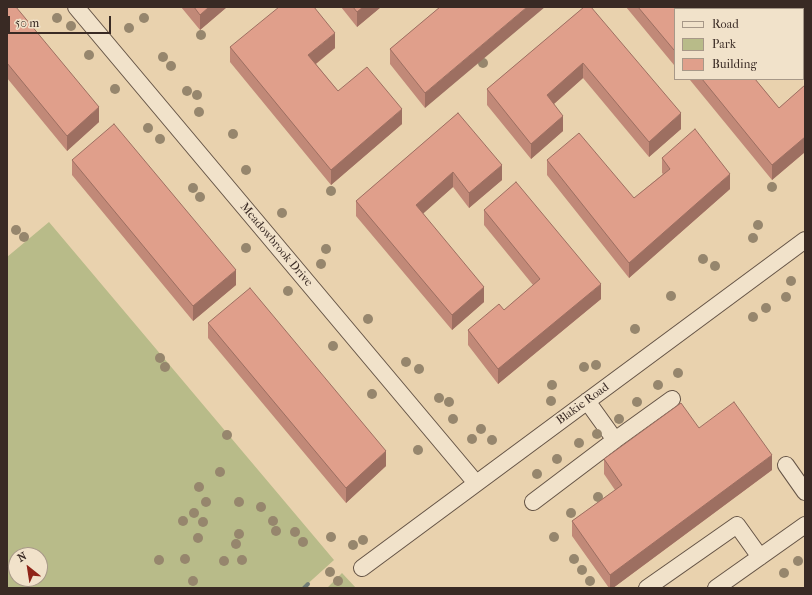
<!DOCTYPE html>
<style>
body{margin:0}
#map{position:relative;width:812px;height:595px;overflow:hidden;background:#e9d2ae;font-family:"IM FELL French Canon",serif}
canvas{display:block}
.frame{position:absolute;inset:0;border:8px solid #392a24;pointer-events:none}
.legend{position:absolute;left:674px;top:8px;width:130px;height:72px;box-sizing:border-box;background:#f1e2ca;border:1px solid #a79888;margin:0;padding:5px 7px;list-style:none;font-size:12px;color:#392a24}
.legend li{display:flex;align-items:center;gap:8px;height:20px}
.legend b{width:20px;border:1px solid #a79888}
.north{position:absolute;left:8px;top:547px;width:40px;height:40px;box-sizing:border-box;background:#f1e2ca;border:1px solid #a79888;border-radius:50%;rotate:330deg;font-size:11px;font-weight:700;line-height:16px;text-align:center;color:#392a24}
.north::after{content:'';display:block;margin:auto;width:14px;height:18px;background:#8f2418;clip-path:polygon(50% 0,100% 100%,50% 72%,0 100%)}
.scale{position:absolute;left:8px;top:16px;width:103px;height:18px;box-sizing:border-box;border:2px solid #392a24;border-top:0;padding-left:5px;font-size:12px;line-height:14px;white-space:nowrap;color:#392a24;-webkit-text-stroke:3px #f1e2ca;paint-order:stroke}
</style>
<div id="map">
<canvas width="812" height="595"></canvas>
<div class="frame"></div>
<ul class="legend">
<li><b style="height:5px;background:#f1e2ca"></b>Road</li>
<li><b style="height:11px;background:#b8bb89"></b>Park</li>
<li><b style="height:11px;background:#e09f8b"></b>Building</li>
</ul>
<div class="north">N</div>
<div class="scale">50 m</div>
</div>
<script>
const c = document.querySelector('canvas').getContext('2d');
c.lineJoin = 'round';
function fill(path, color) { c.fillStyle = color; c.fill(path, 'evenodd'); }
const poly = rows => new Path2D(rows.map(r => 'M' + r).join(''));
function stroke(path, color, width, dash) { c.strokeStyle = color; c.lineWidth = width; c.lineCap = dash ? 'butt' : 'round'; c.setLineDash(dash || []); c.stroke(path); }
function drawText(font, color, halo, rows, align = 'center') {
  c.font = font + ' "IM FELL French Canon",serif'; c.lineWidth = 3.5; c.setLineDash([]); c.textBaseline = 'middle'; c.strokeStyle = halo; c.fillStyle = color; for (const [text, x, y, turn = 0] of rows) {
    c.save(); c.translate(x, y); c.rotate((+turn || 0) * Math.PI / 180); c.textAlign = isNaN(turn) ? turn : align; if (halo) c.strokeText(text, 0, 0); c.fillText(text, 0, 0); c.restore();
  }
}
const green = poly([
 [49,222,334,560,303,588,7,588,7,257],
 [16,555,40,555,40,579,16,579],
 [342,573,356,588,327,588]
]);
const stream = poly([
 [304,588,308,584]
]);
const minor = poly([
 [76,7,476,483],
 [615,440,672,399],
 [786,465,805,492],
 [533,502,615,440,587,401],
 [362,568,805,240],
 [647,588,737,525,760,557],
 [716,588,805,525]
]);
const trees = [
 [57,18],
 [144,18],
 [71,26],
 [129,28],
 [201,35],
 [89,55],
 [163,57],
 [483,63],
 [171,66],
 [115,89],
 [187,91],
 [197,95],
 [199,112],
 [148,128],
 [233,134],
 [160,139],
 [246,170],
 [772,187],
 [193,188],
 [331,191],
 [200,197],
 [282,213],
 [758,225],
 [16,230],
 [24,237],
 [753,238],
 [246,248],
 [326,249],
 [703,259],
 [321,264],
 [715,266],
 [791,281],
 [288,291],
 [671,296],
 [786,297],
 [766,308],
 [753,317],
 [368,319],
 [635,329],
 [333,346],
 [160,358],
 [406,362],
 [596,365],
 [165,367],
 [584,367],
 [419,369],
 [678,373],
 [552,385],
 [658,385],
 [372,394],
 [439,398],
 [551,401],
 [449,402],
 [637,402],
 [453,419],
 [619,419],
 [481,429],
 [597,434],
 [227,435],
 [472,439],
 [492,440],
 [579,443],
 [418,450],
 [557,459],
 [220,472],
 [537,474],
 [199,487],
 [598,497],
 [206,502],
 [239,502],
 [261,507],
 [194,513],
 [571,513],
 [183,521],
 [273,521],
 [203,522],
 [276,531],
 [295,532],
 [239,534],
 [331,537],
 [554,537],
 [198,538],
 [363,540],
 [303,542],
 [236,544],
 [353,545],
 [185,559],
 [574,559],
 [159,560],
 [242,560],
 [224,561],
 [798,561],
 [582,570],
 [330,572],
 [784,573],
 [193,581],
 [338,581],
 [590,581]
];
const wall = poly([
 [7,7,99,122,67,151,7,78],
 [181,7,227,7,200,30],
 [341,7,381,7,357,27],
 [440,7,425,108,390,64,390,49],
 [584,7,681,129,649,157,583,78,554,104,563,131,531,159,487,105,487,89],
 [626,7,695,7,674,65],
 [746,7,805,7,805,52,803,54,803,9,748,9],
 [230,47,335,48,316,64,338,91,402,124,331,185,230,62],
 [690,79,755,79,779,108,805,85,805,152,772,180,690,80],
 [458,113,502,180,469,208,453,187,423,213,484,302,452,330,356,216,356,201],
 [662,158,730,189,629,278,547,175,547,160,634,198,663,174,662,173],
 [72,160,236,285,193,321,72,175],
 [484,210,601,299,498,384,468,345,468,330,504,310,533,285,484,225],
 [208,323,386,466,346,503,208,338],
 [699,428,772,470,613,588,609,588,572,536,572,521,615,490,604,474,604,459]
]);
const shadedWall = poly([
 [209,7,227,7,200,30,200,15],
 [363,7,381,7,357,27,357,12],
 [527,7,545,7,425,108,425,93],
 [335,33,335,48,308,70,308,55],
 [805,37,805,52,803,54,803,39],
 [675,49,675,65,674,65,674,50],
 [583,63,583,78,547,110,547,95],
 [99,107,99,122,67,151,67,136],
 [402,109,402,124,331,185,331,170],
 [681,113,681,129,649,157,649,142],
 [563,116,563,131,531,159,531,144],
 [805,137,805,152,772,180,772,165],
 [502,165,502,180,469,208,469,193],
 [453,172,453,187,416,220,416,205],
 [730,174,730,189,629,278,629,263],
 [236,270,236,285,193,321,193,306],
 [601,284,601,299,498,384,498,369],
 [484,287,484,302,452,330,452,315],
 [386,451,386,466,346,503,346,488],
 [772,455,772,470,613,588,610,588,610,575]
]);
const building = poly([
 [7,7,16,7,99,107,67,136,7,63,7,7],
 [194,7,209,7,200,15,194,7],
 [279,7,314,7,335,33,308,55,338,91,367,67,402,109,331,170,230,47,279,7],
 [353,7,363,7,357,12,353,7],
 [440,7,527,7,425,93,390,49,440,7],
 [584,7,591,7,681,113,649,142,583,63,547,95,563,116,531,144,487,89,584,7],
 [638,7,695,7,697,9,675,9,675,49,674,50,638,7],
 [759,7,805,7,805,37,803,39,803,9,761,9,759,7],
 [702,79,755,79,779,108,805,85,805,137,772,165,702,79],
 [458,113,502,165,469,193,453,172,416,205,484,287,452,315,356,201,458,113],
 [114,124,236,270,193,306,72,160,114,124],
 [695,129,730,174,629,263,547,160,579,133,634,198,670,169,662,158,695,129],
 [516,182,601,284,498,369,468,330,499,304,504,310,540,279,484,210,516,182],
 [250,288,386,451,346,488,208,323,250,288],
 [734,402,772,455,610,575,572,521,622,485,604,459,681,403,699,428,734,402]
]);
const streetNames = [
 ["Meadowbrook Drive",276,245,50],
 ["Blakie Road",583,404,-36]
];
fill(green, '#b8bb89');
stroke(stream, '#727e77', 4);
stroke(minor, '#655446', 18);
stroke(minor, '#f1e2ca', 16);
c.fillStyle = '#96866d';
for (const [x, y] of trees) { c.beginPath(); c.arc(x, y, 5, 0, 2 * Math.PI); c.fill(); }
fill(wall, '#c18978');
fill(shadedWall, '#9d6f61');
fill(building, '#e09f8b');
stroke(building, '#9d6f61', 1);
drawText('12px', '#392a24', '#f1e2ca', streetNames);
</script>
